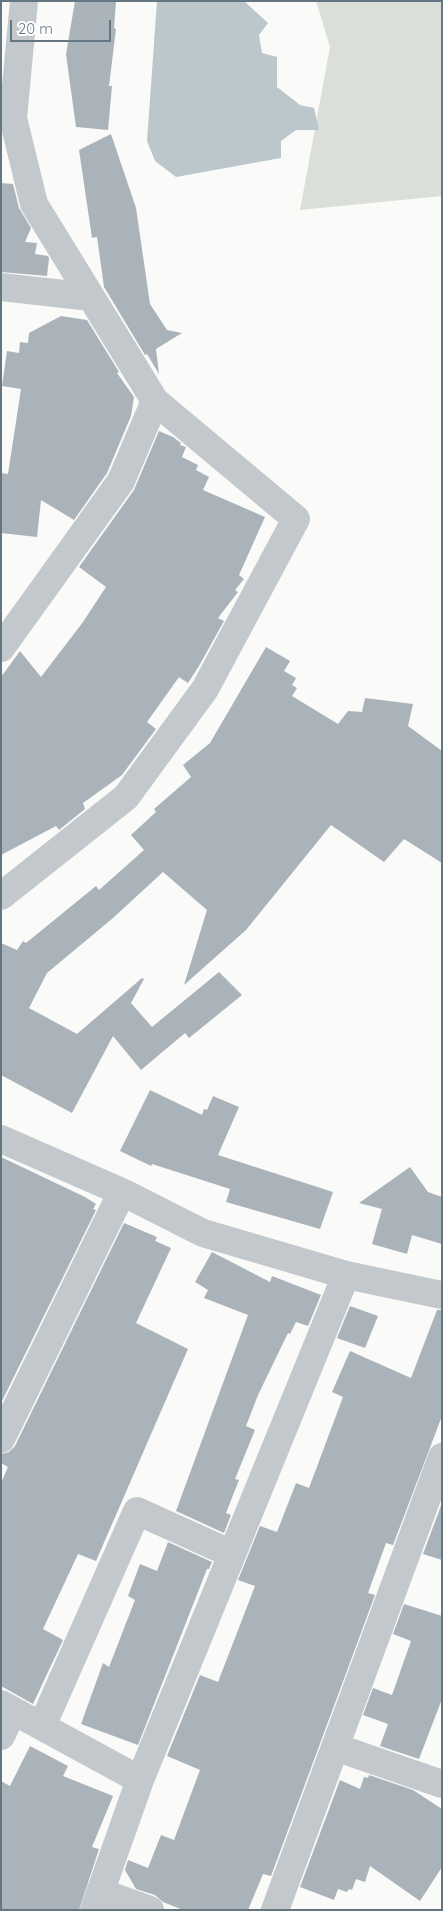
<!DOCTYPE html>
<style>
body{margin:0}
#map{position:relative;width:443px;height:1911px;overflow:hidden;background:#fafaf8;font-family:Quicksand,sans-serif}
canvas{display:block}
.frame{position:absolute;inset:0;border:2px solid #657683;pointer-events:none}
.scale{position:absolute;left:10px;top:20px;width:101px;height:22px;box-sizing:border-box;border:2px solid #657683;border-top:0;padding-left:6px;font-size:15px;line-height:18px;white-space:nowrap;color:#657683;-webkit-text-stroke:4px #fff;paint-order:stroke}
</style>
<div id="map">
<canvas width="443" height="1911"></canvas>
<div class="frame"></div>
<div class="scale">20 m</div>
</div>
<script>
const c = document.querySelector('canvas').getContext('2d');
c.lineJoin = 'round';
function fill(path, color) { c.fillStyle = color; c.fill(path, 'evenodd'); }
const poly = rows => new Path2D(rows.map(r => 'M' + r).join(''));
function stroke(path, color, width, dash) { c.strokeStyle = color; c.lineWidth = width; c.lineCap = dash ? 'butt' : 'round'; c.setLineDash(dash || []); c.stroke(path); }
const green = poly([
 [316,1,442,1,442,196,300,210,330,47]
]);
const water = poly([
 [157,1,244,1,268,23,259,35,262,53,277,57,277,87,300,105,314,108,319,130,296,130,281,141,281,158,176,177,155,161,147,141]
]);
const building = poly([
 [75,1,116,1,114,28,116,29,109,86,112,86,108,130,76,127,66,54],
 [111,134,136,208,150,304,167,330,182,333,156,349,159,374,147,354,145,355,104,287,97,237,92,238,79,150],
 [1,183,13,184,19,208,31,228,25,242,37,243,35,254,48,256,49,258,47,276,1,272],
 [61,316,87,320,119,372,117,373,134,397,131,416,107,473,74,520,41,500,37,537,1,533,1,473,8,474,21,389,2,386,7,351,19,353,20,342,28,343,29,333],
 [159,431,173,437,181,443,180,445,186,447,182,457,198,465,196,470,209,477,203,490,265,517,239,575,244,579,235,590,238,592,218,618,224,621,199,666,188,683,179,677,147,722,156,729,122,775,83,803,85,809,59,830,56,826,1,855,1,677,20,651,41,677,83,622,106,587,79,567,134,490],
 [266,647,290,661,284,671,296,678,292,685,297,688,292,696,338,724,348,711,362,712,365,698,413,704,408,726,442,751,442,863,404,839,384,862,331,825,246,930,184,985,207,910,163,872,113,918,47,973,29,1008,77,1034,142,978,144,979,131,1003,152,1027,219,972,242,995,189,1038,185,1033,141,1070,113,1036,72,1113,1,1075,1,943,17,950,23,941,26,943,96,886,99,890,144,850,131,835,156,812,154,809,191,777,183,765,210,743],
 [150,1090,202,1115,204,1109,207,1110,213,1096,239,1107,218,1155,333,1192,320,1229,226,1202,230,1189,152,1164,151,1166,120,1151],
 [1,1157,85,1197,96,1204,93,1209,96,1210,1,1403],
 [410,1167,428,1192,442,1197,442,1244,412,1235,407,1254,372,1244,382,1209,359,1203],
 [124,1223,157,1237,155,1241,171,1248,136,1323,188,1349,96,1561,78,1554,43,1629,63,1640,33,1704,1,1686,1,1483,8,1467,1,1463,1,1454,9,1452,15,1446],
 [212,1252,270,1282,272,1276,321,1295,308,1326,296,1322,290,1334,288,1333,258,1395,246,1426,255,1430,235,1479,239,1480,226,1513,231,1515,224,1533,176,1511,248,1315,204,1298,208,1290,195,1282],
 [350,1306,378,1316,365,1348,337,1338],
 [437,1310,442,1310,442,1416,393,1545,386,1543,368,1593,375,1595,271,1876,263,1874,248,1910,183,1910,163,1902,155,1895,136,1889,125,1870,128,1860,148,1868,161,1835,174,1840,200,1770,167,1756,200,1675,218,1682,255,1586,238,1580,260,1526,277,1532,296,1483,309,1488,343,1397,332,1392,350,1351,411,1378],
 [442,1503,442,1560,423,1554],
 [168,1542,212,1562,209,1569,207,1569,138,1745,81,1724,103,1663,109,1667,135,1600,128,1596,140,1564,157,1571],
 [404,1604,442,1616,442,1699,419,1759,380,1746,388,1724,363,1715,373,1688,392,1695,411,1641,393,1634],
 [30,1746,68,1766,63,1776,113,1796,92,1847,99,1849,79,1910,1,1910,1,1781,10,1786],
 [369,1775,413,1790,442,1809,442,1867,420,1901,370,1866,365,1882,356,1879,352,1890,349,1889,347,1892,338,1889,334,1900,300,1887,340,1780,360,1789,364,1777,368,1778]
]);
const minor = poly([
 [1,287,91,297],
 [1,648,121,481,155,401],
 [1,896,126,797,205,689,296,519,155,401,34,204,13,118,24,1],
 [1,1139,122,1192,203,1233,346,1275,442,1295],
 [1,1439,122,1192],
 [1,1704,140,1780],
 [42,1726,137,1511,232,1554],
 [1,1736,13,1711],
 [335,1747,442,1784],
 [100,1892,150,1910],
 [94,1910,140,1780,346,1275],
 [275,1910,442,1457]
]);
fill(green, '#dadfd7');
fill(water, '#bbc7cb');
fill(building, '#aab3b9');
stroke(minor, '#c3c8cc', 28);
</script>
